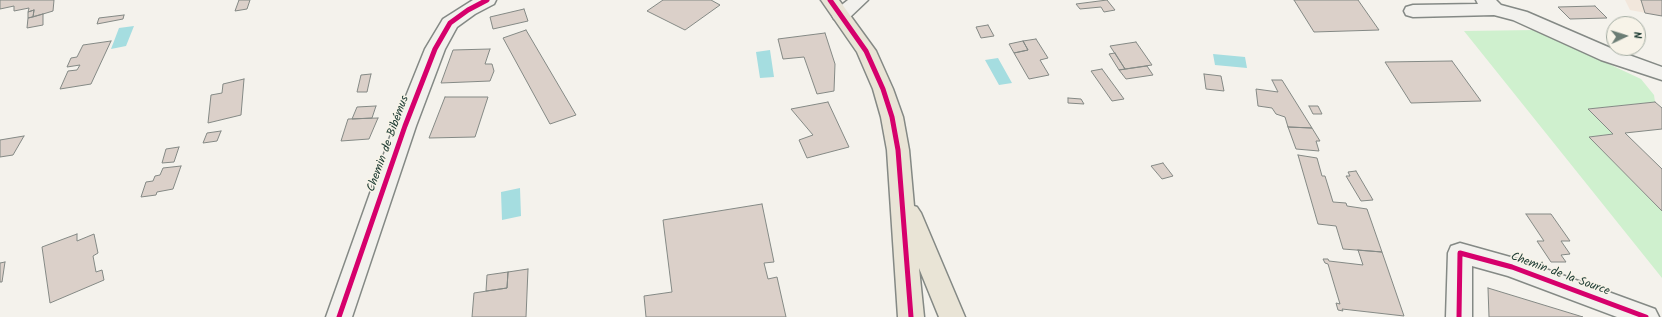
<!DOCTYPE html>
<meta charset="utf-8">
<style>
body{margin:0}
#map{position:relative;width:1662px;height:317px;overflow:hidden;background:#f4f2ec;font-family:Kalam,sans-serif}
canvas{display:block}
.north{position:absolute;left:1606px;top:16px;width:40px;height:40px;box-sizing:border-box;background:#f7f3e8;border:1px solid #a1aaa0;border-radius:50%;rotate:86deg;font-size:11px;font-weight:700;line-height:16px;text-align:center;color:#1f3d34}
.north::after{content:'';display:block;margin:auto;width:14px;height:18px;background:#6a7c74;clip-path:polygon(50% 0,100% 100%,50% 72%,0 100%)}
</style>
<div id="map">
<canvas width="1662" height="317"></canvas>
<div class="north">N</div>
</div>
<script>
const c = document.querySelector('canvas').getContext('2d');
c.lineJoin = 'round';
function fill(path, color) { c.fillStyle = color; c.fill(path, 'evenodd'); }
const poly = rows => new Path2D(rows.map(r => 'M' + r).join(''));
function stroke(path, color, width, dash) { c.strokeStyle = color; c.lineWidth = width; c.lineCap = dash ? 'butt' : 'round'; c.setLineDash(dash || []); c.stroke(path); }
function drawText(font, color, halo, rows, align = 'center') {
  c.font = font + ' Kalam,sans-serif'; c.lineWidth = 3; c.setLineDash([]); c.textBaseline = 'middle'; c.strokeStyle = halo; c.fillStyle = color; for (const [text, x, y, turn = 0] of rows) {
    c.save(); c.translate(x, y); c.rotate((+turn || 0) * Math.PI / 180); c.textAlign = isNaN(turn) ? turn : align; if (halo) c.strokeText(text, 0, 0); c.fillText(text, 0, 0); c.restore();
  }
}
const built = poly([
 [1625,0,1662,0,1662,16,1630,10]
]);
const green = poly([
 [1536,30,1641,79,1654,95,1655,102,1588,109,1613,134,1589,137,1662,211,1662,278,1464,31]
]);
const water = poly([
 [134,26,126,46,111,49,119,28],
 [770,50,774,77,760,78,756,52],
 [1213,54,1245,57,1247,68,1215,65],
 [998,58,1012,83,999,85,985,60],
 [520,188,521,216,502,220,501,192]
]);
const building = poly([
 [0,0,54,0,53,11,33,17,34,10,28,12,29,8,14,11,14,6,0,9,0,0],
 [239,0,250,0,247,9,235,11,239,0],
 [663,0,711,0,720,5,685,30,647,11,663,0],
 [1107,0,1115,10,1104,12,1101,7,1080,9,1076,4,1107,0],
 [1294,0,1358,0,1379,30,1314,32,1294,0],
 [1641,0,1662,0,1662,16,1645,13,1641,0],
 [1595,6,1607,18,1570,19,1558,7,1595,6],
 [524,9,528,21,493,29,490,17,524,9],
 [34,10,33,17,28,18,28,12,34,10],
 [43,14,43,25,27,28,28,18,43,14],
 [124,15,123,19,97,24,99,18,124,15],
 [988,25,994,36,981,38,976,27,988,25],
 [526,30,576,115,550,124,503,38,526,30],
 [825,33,835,64,834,91,817,94,804,57,783,59,778,39,825,33],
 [1036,39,1048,58,1040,60,1049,75,1029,79,1014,53,1028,50,1023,41,1036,39],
 [111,41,91,84,60,89,68,71,77,70,80,65,67,67,71,58,77,57,83,45,111,41],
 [1023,41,1028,50,1014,53,1009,44,1023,41],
 [1136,42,1152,65,1125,69,1110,46,1136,42],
 [490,49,485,64,492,64,494,71,490,81,441,83,453,50,490,49],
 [1115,53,1125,69,1119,70,1109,54,1115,53],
 [1452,61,1481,101,1411,103,1385,62,1452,61],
 [1147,66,1153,75,1126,79,1119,70,1147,66],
 [1102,69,1124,99,1112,101,1091,71,1102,69],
 [371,74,367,92,357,92,361,75,371,74],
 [1204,74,1221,76,1224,91,1206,89,1204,74],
 [244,79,241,115,208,123,211,95,222,93,223,84,244,79],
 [1272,80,1282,80,1312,128,1288,127,1285,117,1276,114,1272,108,1258,106,1256,89,1278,92,1272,80],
 [445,97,488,97,475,137,429,138,445,97],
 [1068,98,1081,99,1084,104,1068,103,1068,98],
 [828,102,849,147,807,158,799,140,813,135,791,109,828,102],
 [1655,102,1662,108,1662,129,1625,133,1662,169,1662,211,1589,137,1613,134,1588,109,1655,102],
 [376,106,372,118,352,119,357,107,376,106],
 [1309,106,1318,106,1322,114,1313,114,1309,106],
 [378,118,369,139,341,141,348,119,378,118],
 [1288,127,1312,128,1320,141,1316,141,1319,151,1296,149,1288,127],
 [221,131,217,141,203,143,207,133,221,131],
 [24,136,13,155,0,157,0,140,24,136],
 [179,147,174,162,162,163,166,149,179,147],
 [1298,155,1317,158,1322,176,1325,176,1333,202,1346,203,1347,206,1367,209,1382,252,1343,249,1336,226,1318,224,1298,155],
 [1163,163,1173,176,1162,179,1151,166,1163,163],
 [181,166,173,189,157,192,156,195,141,197,146,182,153,181,155,176,160,175,163,168,181,166],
 [1356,171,1373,200,1361,201,1346,176,1350,176,1348,172,1356,171],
 [762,204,774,262,764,263,768,279,777,277,786,317,646,317,644,296,672,292,663,220,762,204],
 [1526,214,1551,214,1570,241,1561,241,1570,254,1561,255,1566,262,1551,262,1537,241,1544,241,1526,214],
 [77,234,77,241,94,234,98,253,93,256,96,272,102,270,104,280,50,303,42,247,77,234],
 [1358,250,1382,252,1404,316,1342,309,1343,311,1338,310,1336,303,1340,304,1328,264,1325,263,1323,259,1328,259,1329,261,1363,265,1358,250],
 [5,262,2,282,0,282,0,263,5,262],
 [528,269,526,317,472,317,474,293,507,288,508,272,528,269],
 [508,272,507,288,486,291,487,275,508,272],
 [1488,288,1583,317,1489,317,1488,288]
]);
const minor = poly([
 [473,0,496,0,494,4,475,14,457,27,445,49,416,126,352,317,326,317,394,126,425,49,443,19,473,0],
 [848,0,868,0,848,19,841,21,834,19,832,15,834,11,848,0],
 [1476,0,1496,0,1501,5,1527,12,1615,50,1662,67,1662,80,1601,60,1513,20,1494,15,1413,17,1406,15,1404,11,1406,7,1413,5,1478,4,1476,0],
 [1460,243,1521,260,1655,309,1659,317,1617,317,1508,276,1472,266,1472,317,1446,317,1448,253,1451,246,1460,243]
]);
const major = poly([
 [821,0,839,0,876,51,893,89,903,117,909,150,914,206,917,207,921,213,965,317,939,317,919,268,924,317,898,317,887,150,881,117,873,89,857,52,821,0]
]);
const cycleway = poly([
 [830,0,866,51,883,89,892,117,898,150,911,317],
 [339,317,405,126,435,49,450,23,468,10,487,0],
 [1459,317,1460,253,1512,267,1646,317]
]);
const streetNames = [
 ["Chemin de Bibémus",389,144,-70],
 ["Chemin de la Source",1560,275,20]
];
fill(built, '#f2e7dc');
fill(green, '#cff0ce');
fill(water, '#a5dde0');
fill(building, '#dbd0c9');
stroke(building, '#848985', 1);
stroke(minor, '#848985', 3);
stroke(major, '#848985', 3);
fill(minor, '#f2f1ed');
fill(major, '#e9e4d6');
stroke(cycleway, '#d6006c', 5);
drawText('12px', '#1f3d34', '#f7f3e8', streetNames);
</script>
